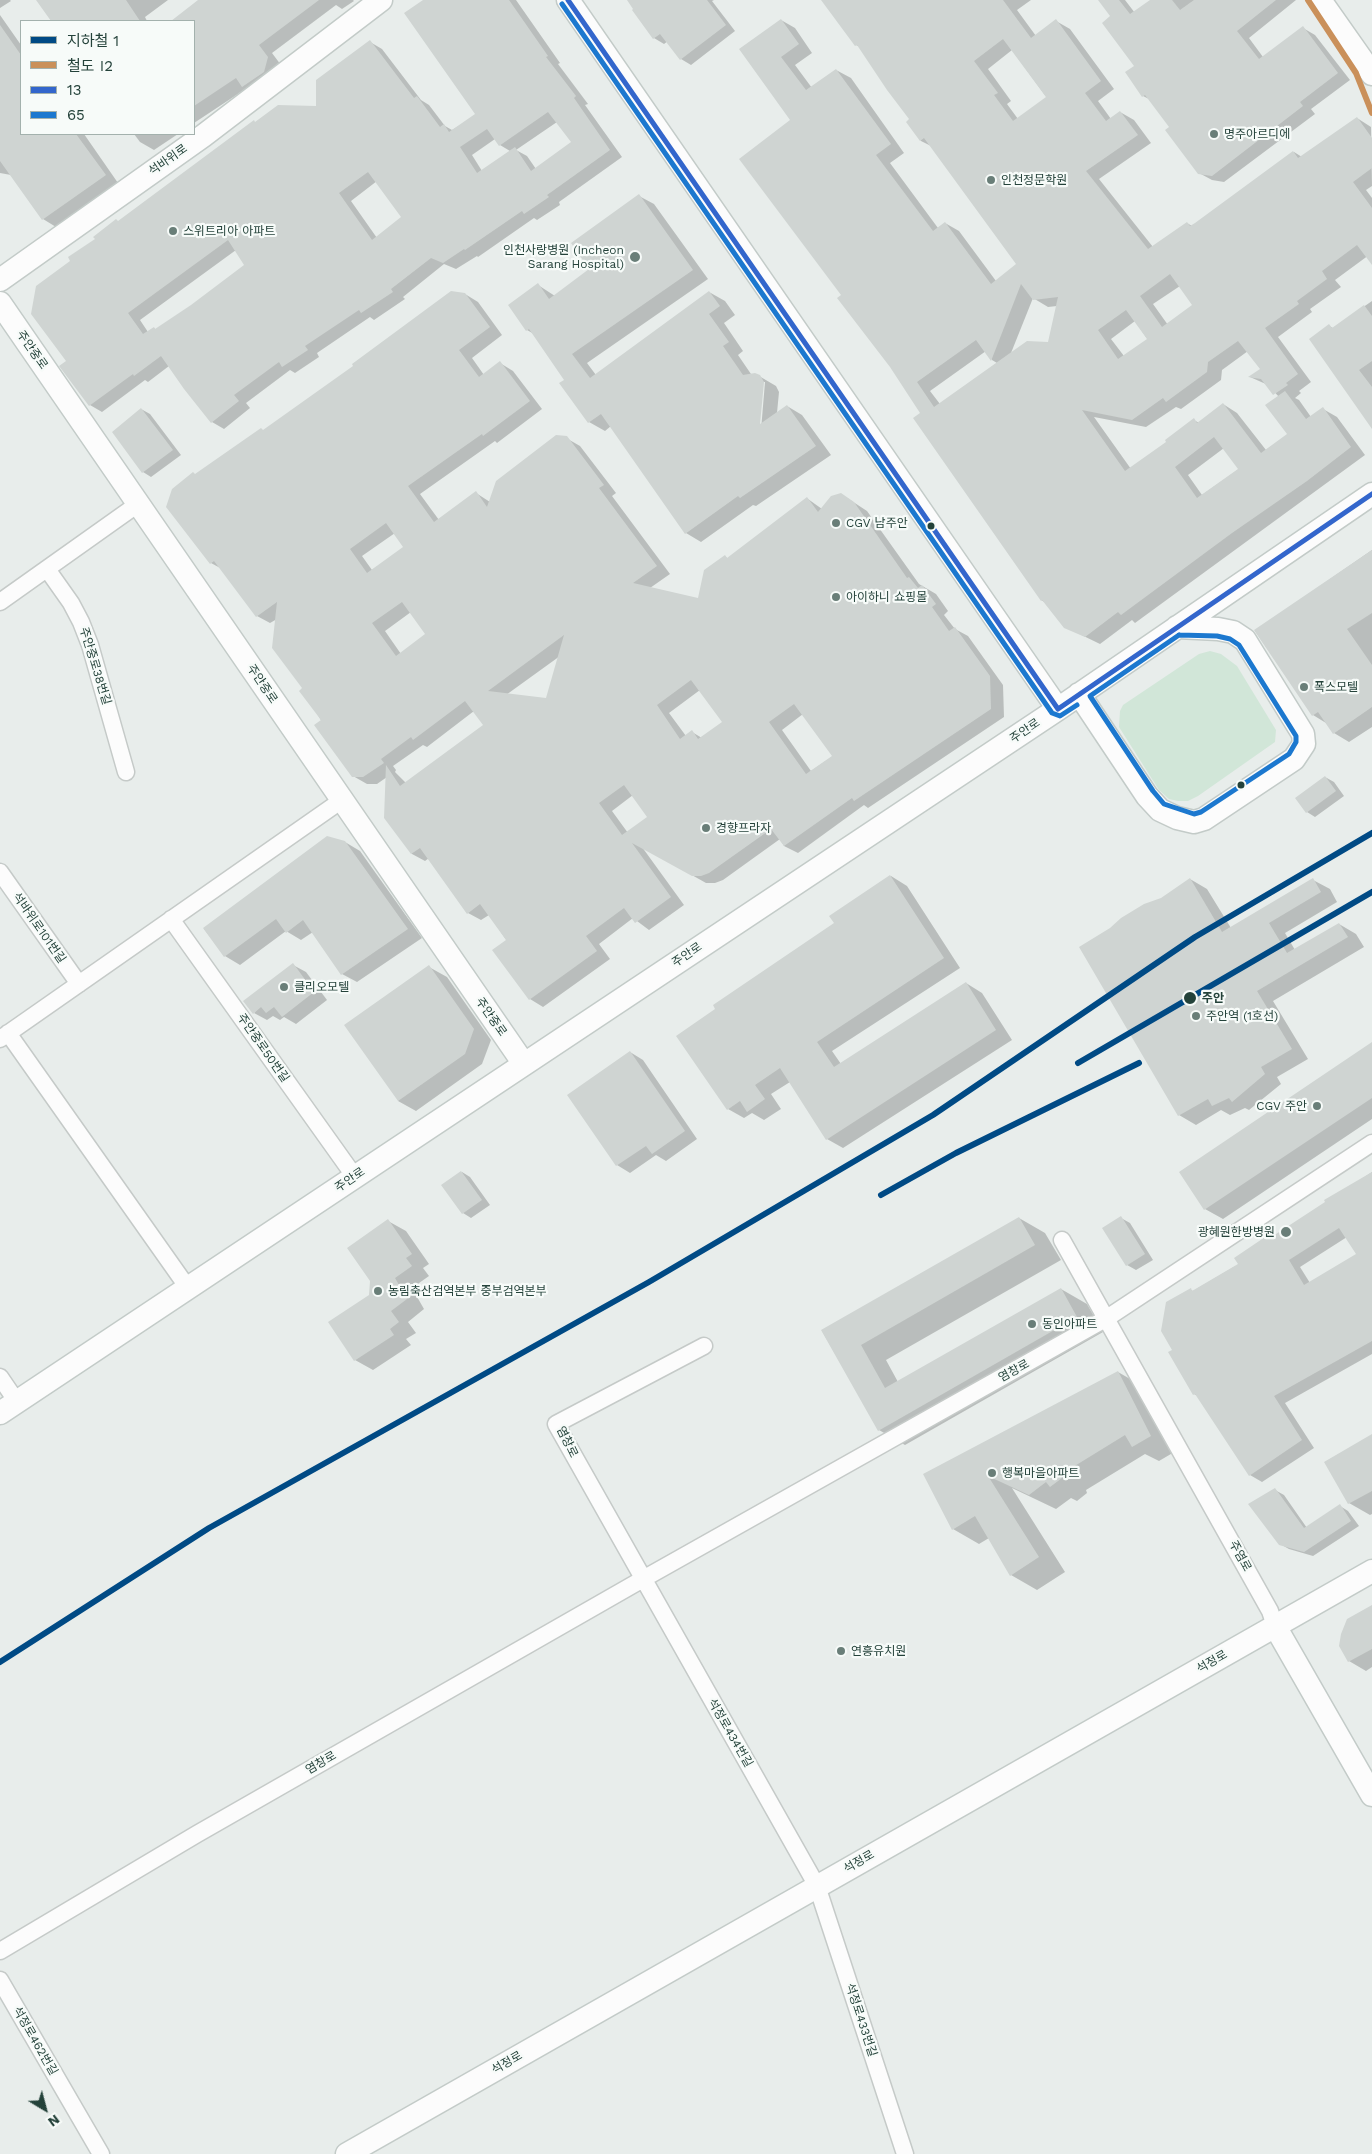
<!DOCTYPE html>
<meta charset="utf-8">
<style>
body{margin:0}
#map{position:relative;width:1372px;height:2154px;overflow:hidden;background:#e8edeb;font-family:"Work Sans","Noto Sans KR",sans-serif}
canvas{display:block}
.legend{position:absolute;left:20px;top:20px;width:175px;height:115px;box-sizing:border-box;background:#f7fbf9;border:1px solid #a3b1ad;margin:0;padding:6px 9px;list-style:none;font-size:15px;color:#24423a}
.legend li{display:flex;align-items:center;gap:10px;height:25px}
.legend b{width:25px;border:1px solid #a3b1ad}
.north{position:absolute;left:20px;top:2084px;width:50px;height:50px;-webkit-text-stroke:4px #f7fbf9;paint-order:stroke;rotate:143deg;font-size:14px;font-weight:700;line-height:20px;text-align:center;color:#24423a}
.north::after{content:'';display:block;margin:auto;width:18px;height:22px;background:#24423a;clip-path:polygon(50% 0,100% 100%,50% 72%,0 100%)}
</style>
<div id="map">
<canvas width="1372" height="2154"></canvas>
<ul class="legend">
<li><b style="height:6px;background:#004a85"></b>지하철 1</li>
<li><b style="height:6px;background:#ca905a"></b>철도 I2</li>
<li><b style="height:6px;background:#36c"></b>13</li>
<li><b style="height:6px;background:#1c78cf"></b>65</li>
</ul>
<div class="north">N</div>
</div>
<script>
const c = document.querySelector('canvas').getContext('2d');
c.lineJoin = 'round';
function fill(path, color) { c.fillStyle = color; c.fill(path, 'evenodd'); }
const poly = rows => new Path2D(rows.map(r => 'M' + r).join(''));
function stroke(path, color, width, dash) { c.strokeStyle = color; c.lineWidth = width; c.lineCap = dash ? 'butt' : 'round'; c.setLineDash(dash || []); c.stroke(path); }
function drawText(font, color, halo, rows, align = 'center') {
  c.font = font + ' "Work Sans","Noto Sans KR",sans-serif'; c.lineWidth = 4.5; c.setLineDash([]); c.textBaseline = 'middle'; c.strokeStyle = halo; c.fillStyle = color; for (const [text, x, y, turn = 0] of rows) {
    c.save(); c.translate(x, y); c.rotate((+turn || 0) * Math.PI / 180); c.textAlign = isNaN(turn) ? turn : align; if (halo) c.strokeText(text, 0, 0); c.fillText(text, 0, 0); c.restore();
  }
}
const green = poly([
 [1210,651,1221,654,1237,666,1276,730,1275,742,1198,796,1188,801,1178,801,1169,799,1159,790,1119,727,1120,711,1123,705,1199,654]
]);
const shadow = poly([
 [0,0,10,0,11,1,0,8],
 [37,0,168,0,145,17,147,21,53,21],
 [200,0,353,0,354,1,342,9,336,5,272,53,281,65,257,94,247,88,194,123,194,21,173,21],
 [426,0,516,0,560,63,558,64,588,104,585,105,622,157,559,202,560,205,537,220,534,218,478,257,477,256,456,269,444,264,403,297,405,299,374,320,370,317,317,353,319,357,295,373,290,370,246,403,250,408,224,429,212,422,169,366,148,382,145,380,102,412,90,405,68,361,72,261,119,222,256,123,317,107,370,42,382,49,421,100,429,105,445,126,452,130,477,115],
 [557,122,573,143,536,169,527,156,516,150],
 [495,139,500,145,510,151,482,171,472,155],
 [377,181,403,217,377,238,351,201],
 [236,250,246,265,228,281,156,330,154,328,148,332,140,320],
 [628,0,714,0,712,1,735,31,691,65,681,59,668,41,664,44,654,38],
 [832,0,1031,0,1017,10,1036,36,1056,21,1070,29,1114,89,1098,101,1111,119,1120,112,1134,120,1151,143,1099,179,1153,247,1187,223,1192,226,1294,152,1302,157,1357,118,1371,127,1372,186,1366,190,1372,198,1372,257,1369,255,1335,280,1341,287,1310,309,1312,312,1278,337,1311,382,1299,391,1301,393,1295,398,1299,400,1311,417,1323,409,1337,417,1365,455,1135,623,1132,620,1100,644,1065,627,1046,603,1041,600,922,413,843,295,792,120,740,49,781,20,795,28,812,53,795,65,812,88,836,70,851,78,904,153,890,163,938,228,945,223,959,231,996,281,1018,264,933,147,921,141,907,122,911,119,860,47,856,45],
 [1012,50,1047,98,1018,119,1007,104,1011,101,988,69],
 [1180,286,1194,306,1168,325,1153,304],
 [1033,298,1048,307,1057,306,1049,344,1011,353],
 [1135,321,1148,340,1124,356,1111,339],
 [986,351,992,360,997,363,940,404,930,391],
 [1248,351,1261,369,1250,377,1268,385,1279,397,1289,434,1266,450,1237,413,1223,404,1199,423,1194,420,1168,442,1131,469,1094,417,1146,427,1176,407,1181,409,1221,380,1222,370],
 [1224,448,1239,469,1202,495,1188,475],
 [1103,0,1125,0,1135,13,1152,0,1296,0,1249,38,1263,57,1303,28,1315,35,1350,80,1311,109,1315,114,1224,182,1212,180,1199,173,1171,127,1151,100,1143,96,1135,66],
 [0,15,21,45,21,134,84,134,118,183,56,227,43,219,11,175,0,173],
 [134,134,178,134,154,150,140,142],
 [639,196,654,204,708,279,587,363,596,375,709,292,725,301,735,315,724,323,743,351,738,355,751,374,759,376,776,386,779,392,777,413,787,406,802,415,831,455,756,506,753,505,701,542,686,533,611,426,605,431,589,422,565,380,534,334,527,330,538,285,555,296,591,270],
 [763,382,765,382,761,430,758,430],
 [465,294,478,302,502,335,472,358,484,375,500,363,513,371,542,409,497,443,495,441,420,494,439,520,476,493,490,502,566,438,580,446,616,493,612,496,670,574,650,588,699,599,725,556,728,559,808,499,822,509,841,494,867,511,919,584,936,594,948,611,944,615,955,629,968,636,1003,685,1004,717,868,808,864,805,798,853,784,846,780,839,723,880,715,883,706,883,642,847,684,905,649,930,633,918,599,944,610,959,543,1007,530,999,507,941,489,915,481,920,468,913,429,858,425,861,412,854,385,817,387,777,377,784,367,784,353,776,303,689,277,619,270,623,257,616,222,569,211,563,196,475,264,431],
 [395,533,405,547,372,570,362,556],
 [411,612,427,635,401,654,385,631],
 [560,656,547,700,506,695],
 [700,690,724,722,702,738,692,732,686,736,669,713],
 [474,711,485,726,406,783,395,772,396,770,393,766,423,745,427,747],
 [803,714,833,756,811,771,782,730],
 [633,795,649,818,628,833,612,811],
 [1372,301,1372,426,1329,326,1333,328],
 [141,409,150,414,181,455,151,477,143,472],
 [1372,550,1372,727,1349,742,1334,733,1326,723,1313,715,1255,631],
 [1325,777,1334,782,1344,796,1315,817,1307,812],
 [345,842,360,851,422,938,357,982,342,974,313,932,301,940,286,931,240,965,225,956,204,929],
 [891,876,907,886,960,968,832,1051,841,1064,966,983,982,993,1012,1040,843,1148,827,1139,790,1082,771,1094,781,1109,764,1120,752,1113,744,1118,728,1109,836,924],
 [1190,879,1207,889,1231,928,1313,880,1330,889,1337,902,1285,933,1295,950,1339,924,1356,934,1364,947,1273,1001,1308,1059,1277,1077,1281,1084,1249,1110,1245,1108,1230,1115,1221,1110,1196,1125,1179,1115,1162,899],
 [293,965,306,972,327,1000,296,1024,284,1017,280,1020,273,1016,267,1020,254,1013],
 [429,967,447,977,491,1040,482,1064,416,1111,398,1101],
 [1372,1044,1372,1119,1223,1219,1205,1209,1180,1172],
 [630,1052,643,1060,697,1139,666,1161,656,1155,630,1173,617,1165,569,1095],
 [462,1172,470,1177,490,1205,471,1218,463,1213],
 [1372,1172,1372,1354,1285,1403,1314,1448,1262,1482,1250,1475,1199,1397,1194,1394,1173,1350,1191,1290,1193,1291,1239,1264,1271,1235,1275,1236],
 [1347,1237,1358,1255,1310,1283,1300,1267],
 [1019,1218,1045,1233,1061,1260,886,1360,898,1382,1061,1289,1087,1304,1103,1332,905,1445,879,1430,822,1331],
 [1121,1218,1130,1223,1153,1260,1136,1270,1127,1265,1104,1228],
 [388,1221,406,1231,429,1264,423,1268,429,1276,412,1288,424,1309,408,1322,416,1333,406,1339,411,1345,373,1370,355,1360,330,1323,370,1296],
 [1118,1372,1144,1387,1176,1451,1159,1461,1145,1454,1086,1490,1087,1493,1077,1501,1071,1498,1056,1509,1012,1488,1065,1572,1037,1590,1011,1575,989,1538,979,1544,953,1529,925,1475],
 [1372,1435,1372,1514,1370,1515,1349,1503,1325,1462],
 [1275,1490,1284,1495,1307,1528,1340,1506,1348,1511,1359,1526,1313,1556,1289,1549,1280,1544],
 [1372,1607,1372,1667,1366,1671,1349,1661]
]);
const building = poly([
 [36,0,126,0,140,21,51,21],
 [198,0,319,0,259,45,268,57,264,72,242,87,236,78,194,106,194,21,171,21],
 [423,0,509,0,548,56,546,57,576,96,574,98,610,150,547,195,549,197,524,214,522,211,465,250,464,249,443,263,431,258,391,289,393,292,361,313,359,310,305,346,308,350,282,367,279,362,234,395,239,401,211,423,184,389,161,356,134,376,133,374,89,406,59,366,66,361,31,314,36,286,70,261,68,257,95,239,93,237,116,219,118,221,254,120,255,122,278,105,316,106,316,80,370,40,414,98,417,96,440,127,444,124,449,132,475,114,404,13],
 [548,112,571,142,531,171,515,147,477,173,460,147,487,129,499,146],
 [368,172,401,217,372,240,339,193],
 [228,240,244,265,191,305,155,329,154,327,143,334,128,313],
 [627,0,707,0,726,25,680,60,660,34,653,39,632,10,633,9],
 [821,0,1003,0,1031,38,1056,19,1101,81,1085,93,1106,121,1120,111,1138,135,1086,171,1148,249,1187,222,1190,226,1195,223,1293,151,1298,158,1357,117,1372,138,1372,168,1353,182,1372,208,1372,265,1357,245,1322,271,1327,279,1297,301,1299,304,1265,328,1298,374,1286,383,1288,385,1273,395,1261,379,1248,377,1260,369,1238,341,1208,362,1207,372,1166,402,1163,398,1132,420,1082,410,1125,471,1166,442,1165,440,1194,418,1197,423,1223,403,1261,453,1287,434,1265,405,1285,391,1306,419,1323,407,1351,447,1307,481,1232,533,1121,615,1118,612,1085,637,1064,628,1042,600,1041,601,913,418,920,413,890,367,837,298,841,295,739,159,790,120,739,49,781,19,799,44,781,57,806,90,836,69,891,144,876,155,933,231,945,222,991,284,1016,264,924,138,920,141,906,122,909,119,887,90,857,45,855,46],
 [1003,39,1046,97,1013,121,994,95,998,93,974,61],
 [1170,274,1192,305,1162,327,1140,296],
 [1021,284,1033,300,1058,297,1048,342,1027,341,934,407,917,382,976,340,991,361],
 [1126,310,1147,339,1118,359,1098,330],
 [1214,437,1238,469,1197,498,1175,467],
 [1098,0,1119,0,1130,14,1150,0,1172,0,1180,10,1194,0,1276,0,1237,31,1259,59,1303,26,1338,73,1300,102,1303,106,1212,176,1198,174,1165,130,1169,127,1145,95,1142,97,1125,72,1134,66,1102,23,1110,16],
 [0,25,21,55,21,134,76,134,106,175,42,220,0,161],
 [639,194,693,270,572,354,590,378,709,291,720,306,709,314,729,342,723,346,743,375,755,373,760,375,764,382,760,424,787,405,816,446,740,498,738,496,685,534,601,414,588,423,559,383,564,380,529,329,526,331,508,305,538,283,549,299,589,269,571,243],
 [451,291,465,293,490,327,459,350,479,377,500,361,530,401,483,436,482,434,408,486,434,522,476,491,487,507,496,481,556,435,567,436,604,485,599,488,657,566,633,583,698,598,704,570,725,555,727,558,807,497,818,512,831,496,841,493,854,502,907,578,909,577,918,588,922,585,936,604,932,607,949,631,955,627,990,676,991,709,854,801,852,798,784,846,771,829,709,873,701,876,692,876,632,843,671,897,635,923,624,908,586,936,597,951,529,1000,492,950,506,940,480,904,467,914,420,848,411,854,384,818,386,765,400,786,483,725,465,701,413,740,411,737,381,759,384,763,363,777,352,777,314,725,321,720,299,691,302,688,272,648,277,602,256,617,214,561,210,564,166,507,172,489,193,472,195,474,261,428,263,430,353,366,352,364],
 [386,523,403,547,367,573,350,549],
 [402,602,425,634,396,656,372,623],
 [564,635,546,698,488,691],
 [691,680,722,722,698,739,692,730,680,739,657,705],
 [794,704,832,756,806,774,769,722],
 [624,785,647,817,622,835,599,803],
 [1364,305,1372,316,1372,361,1359,370,1372,387,1372,429,1309,339,1329,324,1332,328],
 [141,408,173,450,142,473,112,432],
 [1372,550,1372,613,1347,629,1372,665,1372,707,1333,734,1318,712,1312,716,1254,630],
 [1325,776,1336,791,1306,813,1295,798],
 [327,836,345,841,408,929,341,975,303,920,286,933,276,919,224,957,203,928],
 [890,875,944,958,817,1042,834,1067,966,982,996,1030,826,1140,780,1068,755,1085,765,1099,747,1112,740,1101,727,1110,676,1036,715,1009,713,1005,834,923,829,916],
 [1190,878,1222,932,1313,878,1321,892,1269,923,1287,953,1339,923,1348,937,1257,991,1292,1049,1261,1067,1265,1074,1232,1102,1229,1098,1212,1106,1208,1099,1178,1116,1079,947,1110,928,1121,918,1144,904,1161,898],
 [293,963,314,992,282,1017,274,1007,266,1013,261,1007,253,1014,243,1001],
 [429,965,474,1029,465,1054,398,1101,344,1025],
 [1372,1042,1372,1098,1204,1210,1179,1172],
 [630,1051,685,1131,652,1154,646,1146,616,1166,567,1095],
 [461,1171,482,1200,462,1214,441,1185],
 [1372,1172,1372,1341,1274,1396,1302,1440,1249,1476,1195,1394,1193,1395,1168,1352,1172,1350,1161,1331,1166,1302,1191,1288,1192,1291,1238,1264,1234,1258,1271,1233,1273,1236,1325,1202,1324,1200],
 [1339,1228,1356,1254,1304,1285,1289,1260],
 [1121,1216,1145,1254,1126,1266,1102,1228],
 [1019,1217,1035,1245,861,1345,885,1388,1061,1288,1077,1317,878,1431,821,1330],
 [388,1219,412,1254,406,1258,412,1266,395,1278,407,1299,391,1311,399,1322,390,1329,394,1335,354,1361,328,1322,369,1295,370,1281,347,1248],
 [1118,1371,1151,1436,1132,1447,1125,1435,1060,1475,1062,1478,1050,1487,1046,1482,1029,1495,988,1476,1039,1557,1010,1576,975,1516,952,1530,923,1474],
 [1372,1434,1372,1491,1348,1504,1324,1462],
 [1275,1488,1304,1528,1340,1504,1351,1521,1304,1552,1279,1545,1248,1504],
 [1372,1605,1372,1649,1348,1662,1339,1646,1341,1634,1347,1619]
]);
const street = poly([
 [47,569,71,603,81,622,90,645,126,772],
 [0,602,138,504],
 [0,872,79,984],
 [171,919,355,1177],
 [8,1033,188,1288],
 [0,1039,342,800],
 [1062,1240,1270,1611,1275,1626],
 [704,1346,556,1424,817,1886,905,2154],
 [0,1377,17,1402],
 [0,1951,197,1834,643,1579,1107,1318,1372,1143],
 [0,1980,101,2154]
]);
const secondary = poly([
 [568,0,1058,709],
 [1320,0,1372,74],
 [0,280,203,136,381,0],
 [0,303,524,1064],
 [1079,694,1147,796,1160,810,1177,818,1194,822,1204,819,1294,759,1304,744,1303,734,1245,640,1233,632,1218,629,1177,627],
 [0,1413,1058,709,1372,494],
 [1275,1626,1372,1795],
 [347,2154,1372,1571]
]);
const bus1 = poly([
 [568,0,1058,709],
 [1058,709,1372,494]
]);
const bus2 = poly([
 [562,4,1052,713,1060,716,1077,705],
 [1179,635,1217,636,1230,639,1239,645,1296,736,1296,742,1289,754,1201,812,1194,814,1164,804,1153,791,1090,696,1179,635]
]);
const rail1 = poly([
 [1308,0,1356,73,1372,113]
]);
const metro1 = poly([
 [1078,1063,1372,892],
 [881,1195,956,1153,1139,1063],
 [0,1662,209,1528,649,1282,933,1115,1195,937,1372,833]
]);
const markers = [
 [1214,134,5,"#697e78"],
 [991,180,5,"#697e78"],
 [173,231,5,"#697e78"],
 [635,257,6,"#697e78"],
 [836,523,5,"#697e78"],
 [931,526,4.5,"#24423a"],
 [836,597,5,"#697e78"],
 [1304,687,5,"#697e78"],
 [1241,785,4.5,"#24423a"],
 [706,828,5,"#697e78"],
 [284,987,5,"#697e78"],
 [1190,998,7,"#24423a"],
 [1196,1016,5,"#697e78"],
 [1317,1106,5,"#697e78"],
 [1286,1232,6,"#697e78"],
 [378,1291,5,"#697e78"],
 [1032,1324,5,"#697e78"],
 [992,1473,5,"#697e78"],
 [841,1651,5,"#697e78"]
];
const poiNames = [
 ["명주아르디에",1224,134],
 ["인천정문학원",1001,180],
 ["스위트리아 아파트",183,231],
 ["인천사랑병원 (Incheon",624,250,"right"],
 ["Sarang Hospital)",624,264,"right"],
 ["CGV 남주안",846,523],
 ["아이하니 쇼핑몰",846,597],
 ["폭스모텔",1314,687],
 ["경향프라자",716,828],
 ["클리오모텔",294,987],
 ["주안역 (1호선)",1206,1016],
 ["CGV 주안",1307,1106,"right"],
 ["광혜원한방병원",1275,1232,"right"],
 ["농림축산검역본부 중부검역본부",388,1291],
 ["동인아파트",1042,1324],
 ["행복마을아파트",1002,1473],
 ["연흥유치원",851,1651]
];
const streetNames = [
 ["석바위로",168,160,-35],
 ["주안중로",32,350,55],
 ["주안중로38번길",95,666,73],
 ["주안중로",262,684,56],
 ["주안로",1025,731,-34],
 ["석바위로101번길",39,928,55],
 ["주안로",687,955,-34],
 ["주안중로",491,1017,55],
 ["주안중로50번길",263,1048,55],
 ["주안로",350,1180,-34],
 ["염창로",1014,1371,-29],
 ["염창로",567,1442,64],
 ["주염로",1240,1556,61],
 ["석정로",1212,1662,-30],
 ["석정로434번길",730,1733,60],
 ["염창로",321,1763,-30],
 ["석정로",859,1862,-30],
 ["석정로433번길",861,2020,72],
 ["석정로462번길",35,2041,60],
 ["석정로",507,2063,-30]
];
const stopNames = [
 ["주안",1202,998]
];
fill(green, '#d1e6d8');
fill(shadow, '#0003');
fill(building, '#cfd4d2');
stroke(street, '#c5cac8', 19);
stroke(secondary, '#c3cbc8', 25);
stroke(street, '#fcfcfc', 16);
stroke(secondary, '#fcfcfc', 22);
stroke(bus1, '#36c', 5);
stroke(bus2, '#1c78cf', 5);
stroke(rail1, '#ca905a', 6);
stroke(metro1, '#004a85', 6);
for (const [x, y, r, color] of markers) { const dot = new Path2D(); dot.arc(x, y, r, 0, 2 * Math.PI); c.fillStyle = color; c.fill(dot); stroke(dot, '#f7fbf9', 2); }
drawText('12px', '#24423a', '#f7fbf9', poiNames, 'left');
drawText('12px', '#24423a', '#f7fbf9', streetNames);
drawText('bold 12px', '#24423a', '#f7fbf9', stopNames, 'left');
</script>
